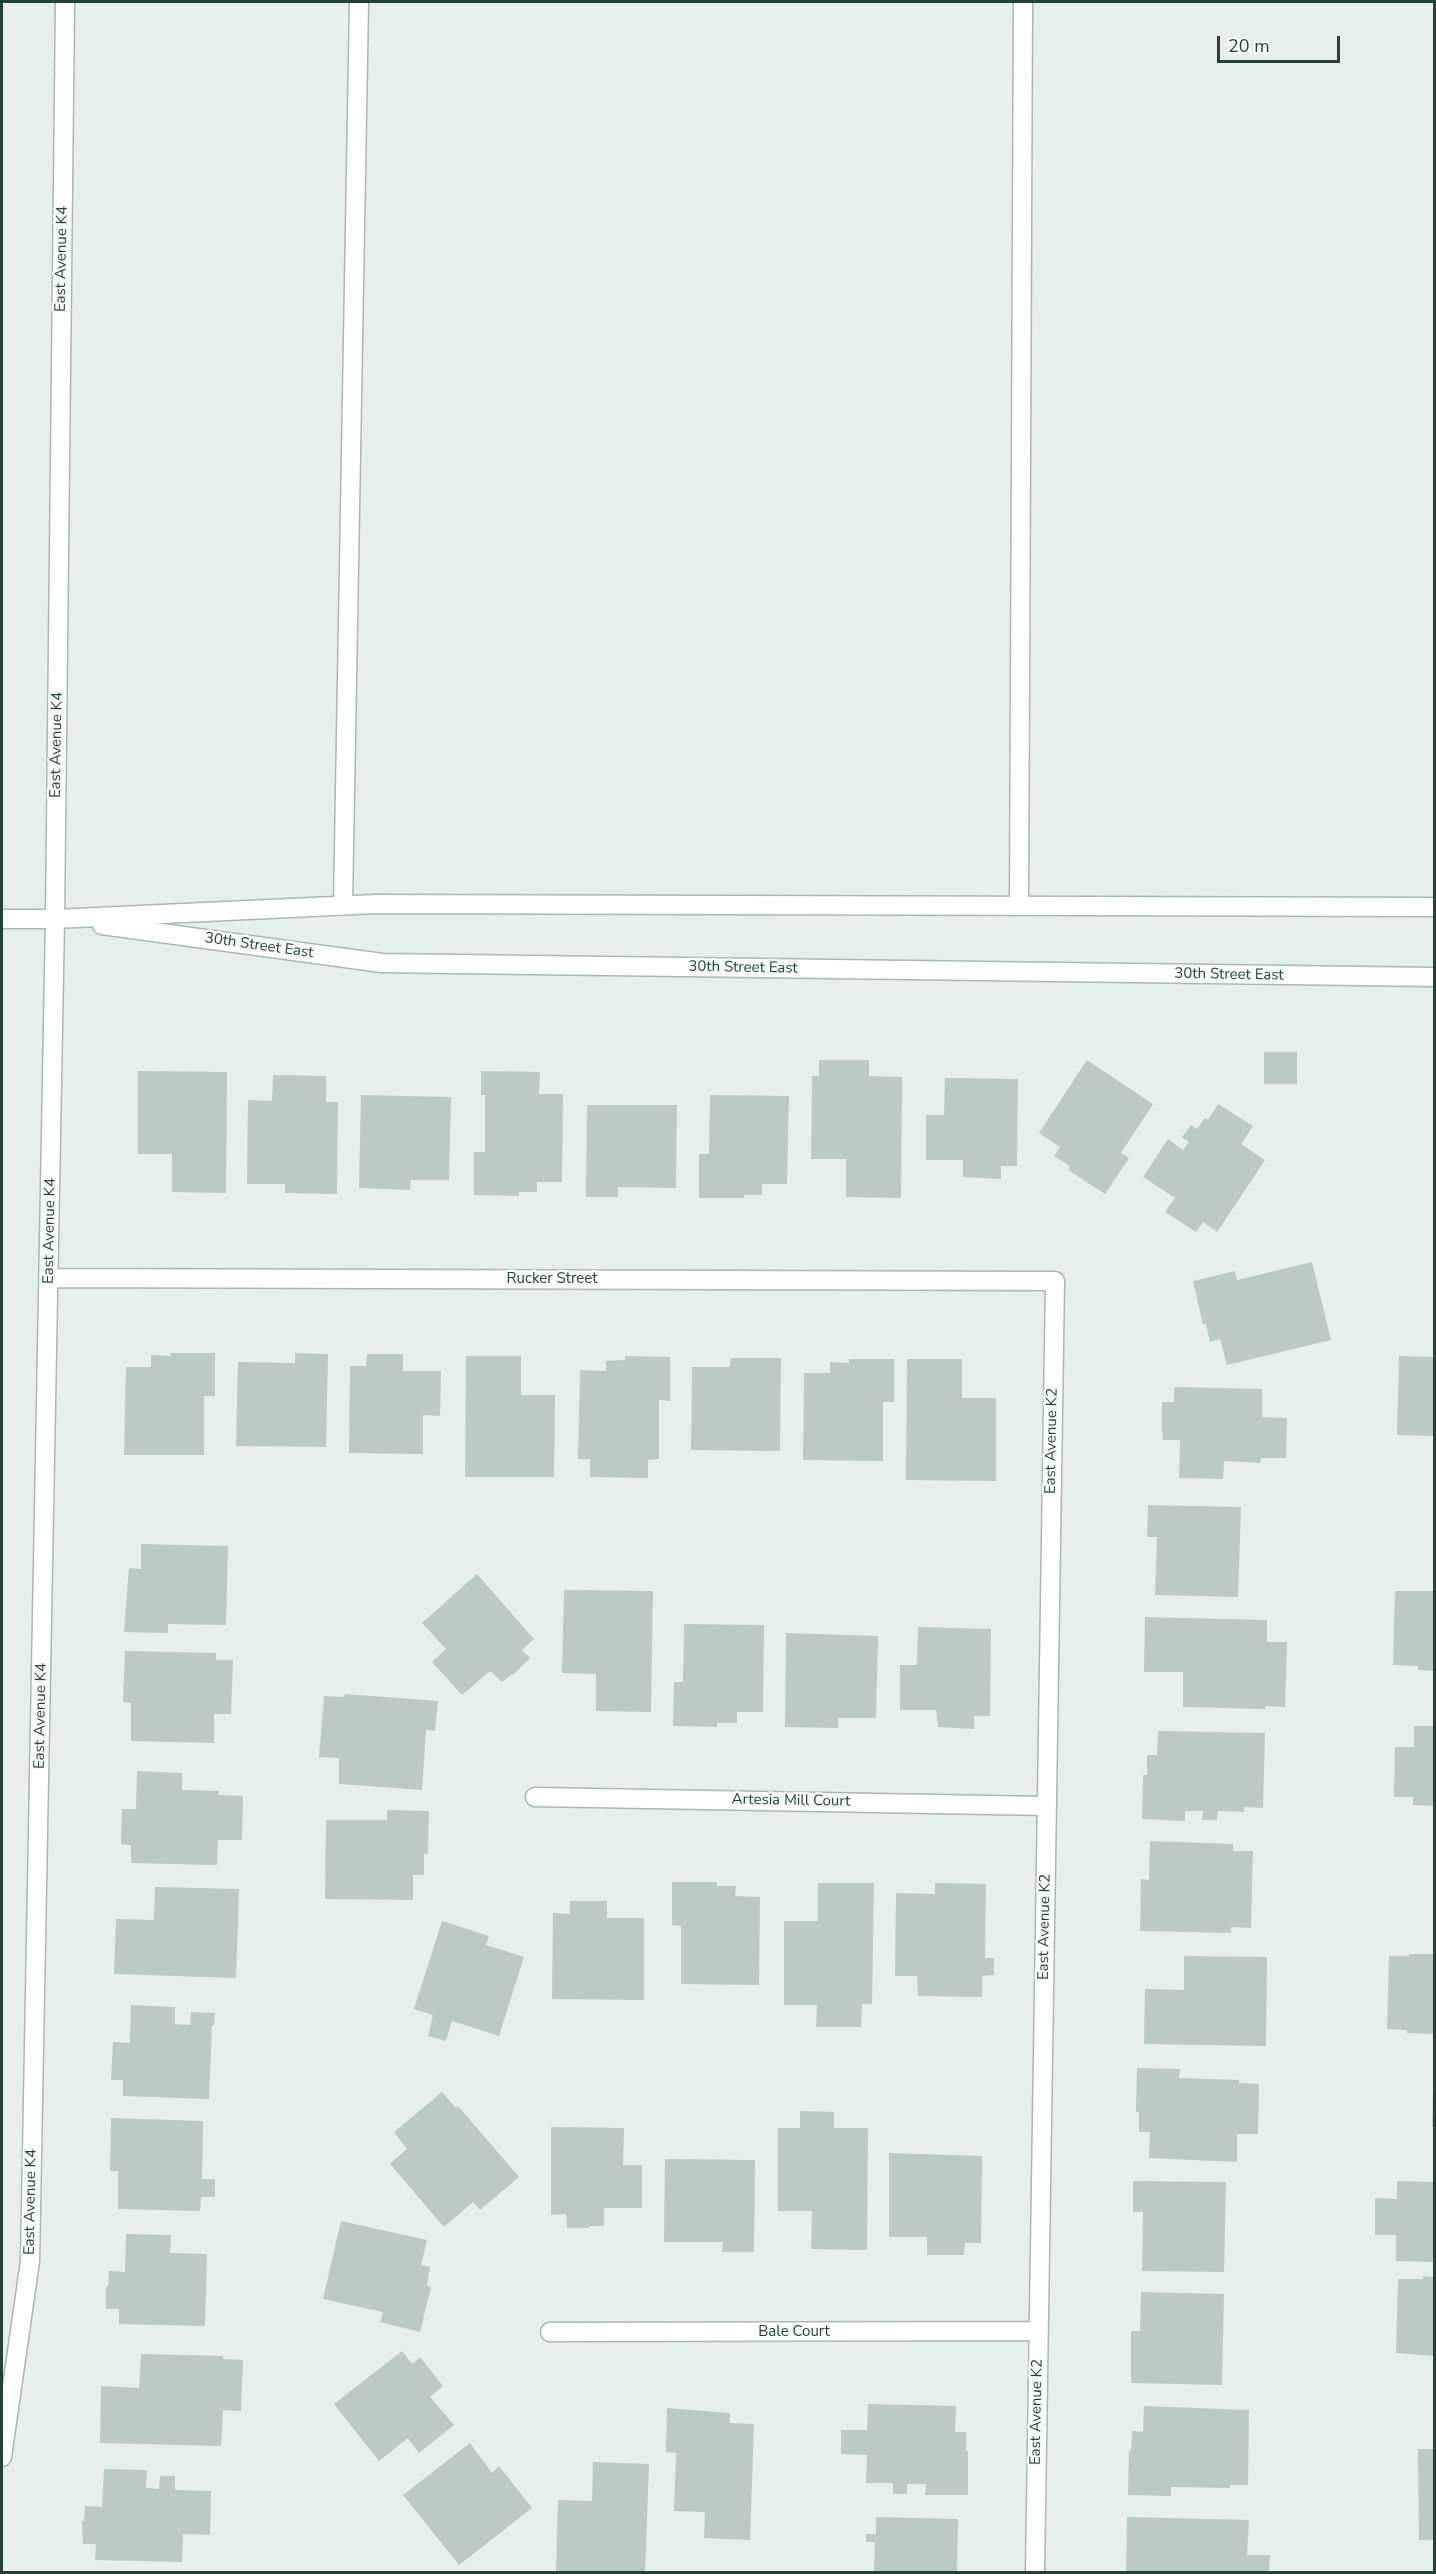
<!DOCTYPE html>
<style>
body{margin:0}
#map{position:relative;width:1436px;height:2574px;overflow:hidden;background:#e6efeb;font-family:"Nunito Sans",sans-serif}
canvas{display:block}
.frame{position:absolute;inset:0;border:3px solid #24423a;pointer-events:none}
.scale{position:absolute;left:1217px;top:36px;width:123px;height:27px;box-sizing:border-box;border:3px solid #24423a;border-top:0;padding-left:8px;font-size:18px;line-height:21px;white-space:nowrap;color:#24423a;-webkit-text-stroke:4px #f7fbf9;paint-order:stroke}
</style>
<div id="map">
<canvas width="1436" height="2574"></canvas>
<div class="frame"></div>
<div class="scale">20 m</div>
</div>
<script>
const c = document.querySelector('canvas').getContext('2d');
c.lineJoin = 'round';
function fill(path, color) { c.fillStyle = color; c.fill(path, 'evenodd'); }
const poly = rows => new Path2D(rows.map(r => 'M' + r).join(''));
function stroke(path, color, width, dash) { c.strokeStyle = color; c.lineWidth = width; c.lineCap = dash ? 'butt' : 'round'; c.setLineDash(dash || []); c.stroke(path); }
function drawText(font, color, halo, rows, align = 'center') {
  c.font = font + ' "Nunito Sans",sans-serif'; c.lineWidth = 5; c.setLineDash([]); c.textBaseline = 'middle'; c.strokeStyle = halo; c.fillStyle = color; for (const [text, x, y, turn = 0] of rows) {
    c.save(); c.translate(x, y); c.rotate((+turn || 0) * Math.PI / 180); c.textAlign = isNaN(turn) ? turn : align; if (halo) c.strokeText(text, 0, 0); c.fillText(text, 0, 0); c.restore();
  }
}
const building = poly([
 [1264,1052,1297,1052,1297,1084,1264,1084],
 [819,1060,869,1060,869,1076,902,1077,901,1198,846,1197,846,1159,811,1159,812,1076,819,1076],
 [1087,1060,1153,1104,1121,1153,1129,1158,1105,1194,1068,1170,1070,1166,1054,1156,1060,1147,1039,1133],
 [138,1071,227,1072,226,1193,172,1192,172,1154,138,1154],
 [481,1071,540,1072,539,1094,563,1094,562,1182,537,1182,537,1192,519,1192,519,1196,474,1195,474,1152,485,1152,485,1095,481,1095],
 [273,1075,326,1076,326,1102,338,1102,337,1194,285,1193,285,1184,247,1184,248,1100,272,1101],
 [945,1078,1018,1079,1017,1166,1001,1166,1001,1179,963,1177,963,1160,926,1160,926,1115,944,1115],
 [361,1095,451,1097,449,1180,411,1180,410,1190,359,1188],
 [710,1095,789,1096,787,1184,762,1184,762,1195,744,1195,744,1198,699,1198,699,1154,709,1154],
 [1218,1104,1253,1126,1241,1144,1265,1160,1217,1232,1203,1222,1196,1232,1165,1212,1175,1198,1143,1177,1168,1139,1183,1150,1189,1142,1182,1137,1191,1125,1197,1129,1205,1118,1208,1120],
 [587,1105,677,1105,676,1188,618,1187,618,1197,586,1197],
 [1312,1262,1331,1340,1227,1365,1220,1339,1210,1342,1206,1324,1203,1324,1193,1281,1235,1271,1237,1280],
 [171,1353,215,1353,215,1396,204,1396,204,1455,124,1455,126,1367,151,1367,151,1355,171,1356],
 [295,1353,328,1354,326,1447,236,1446,238,1362,295,1363],
 [367,1354,403,1354,403,1371,441,1371,440,1416,423,1415,423,1454,349,1453,350,1366,366,1366],
 [466,1356,521,1356,521,1395,555,1395,554,1477,465,1477],
 [625,1356,670,1357,670,1401,659,1400,659,1459,648,1460,648,1478,590,1477,590,1459,578,1459,580,1370,606,1371,606,1361,625,1360],
 [1399,1356,1434,1357,1434,1436,1397,1435],
 [731,1358,781,1358,780,1451,691,1450,692,1367,730,1367],
 [849,1359,894,1359,894,1402,883,1402,883,1461,803,1460,804,1373,830,1373,830,1362,849,1363],
 [907,1359,962,1359,962,1398,996,1398,996,1481,906,1480],
 [1174,1387,1262,1389,1262,1417,1287,1418,1286,1458,1261,1458,1260,1463,1224,1461,1223,1479,1179,1478,1180,1440,1163,1440,1162,1426,1162,1402,1174,1402],
 [1148,1505,1241,1507,1238,1597,1155,1595,1157,1537,1147,1537],
 [141,1544,228,1546,226,1625,168,1624,168,1633,124,1632,129,1568,141,1569],
 [477,1574,534,1639,522,1650,530,1658,513,1675,512,1674,502,1682,490,1671,462,1695,432,1662,446,1649,422,1623],
 [564,1590,653,1591,651,1712,596,1711,596,1674,562,1673],
 [1395,1591,1434,1591,1434,1671,1418,1670,1418,1666,1393,1665],
 [1145,1617,1267,1620,1267,1642,1287,1642,1285,1707,1265,1706,1265,1709,1183,1707,1183,1672,1144,1672],
 [684,1624,764,1625,763,1712,737,1712,737,1723,717,1723,717,1727,673,1726,674,1682,683,1682],
 [918,1627,991,1629,990,1716,974,1716,974,1729,938,1727,936,1710,900,1710,900,1665,917,1665],
 [786,1633,878,1636,876,1718,838,1718,838,1728,785,1727],
 [125,1651,216,1653,216,1660,233,1660,231,1714,214,1714,214,1743,131,1741,131,1703,123,1702],
 [345,1694,438,1701,435,1731,426,1730,422,1790,339,1784,339,1758,319,1757,324,1696,344,1697],
 [1414,1726,1434,1726,1434,1806,1413,1805,1413,1797,1394,1797,1395,1747,1414,1747],
 [1158,1731,1265,1733,1263,1808,1244,1807,1244,1812,1218,1811,1217,1820,1202,1820,1203,1811,1185,1811,1185,1821,1142,1819,1143,1775,1147,1775,1147,1755,1157,1755],
 [137,1771,182,1773,182,1790,219,1791,218,1795,243,1796,242,1840,218,1840,217,1865,131,1863,131,1845,121,1844,122,1809,136,1809],
 [387,1810,429,1811,428,1854,424,1854,424,1875,413,1875,413,1900,325,1899,326,1820,387,1820],
 [1150,1841,1233,1844,1233,1851,1253,1851,1251,1928,1231,1927,1231,1933,1140,1931,1141,1879,1149,1880],
 [672,1882,717,1882,717,1886,736,1886,735,1896,760,1897,759,1985,681,1984,681,1926,672,1925],
 [818,1883,874,1883,872,2004,862,2004,861,2027,816,2027,817,2005,784,2005,784,1921,818,1921],
 [935,1883,986,1884,985,1958,994,1958,994,1975,982,1976,982,1997,918,1996,917,1976,895,1976,896,1893,935,1894],
 [155,1887,239,1889,236,1978,114,1974,116,1919,154,1920],
 [570,1901,607,1901,607,1918,644,1918,644,2000,552,1999,553,1913,570,1914],
 [442,1921,489,1936,486,1945,524,1957,499,2036,452,2021,446,2041,428,2036,433,2015,414,2009],
 [1409,1954,1434,1954,1434,2034,1407,2033,1407,2030,1387,2029,1389,1956,1409,1956],
 [1184,1956,1267,1957,1266,2046,1144,2044,1145,1989,1184,1990],
 [131,2005,175,2007,175,2024,190,2025,191,2012,215,2013,214,2026,212,2026,209,2099,123,2096,123,2080,111,2080,113,2042,130,2043],
 [1137,2068,1180,2069,1179,2078,1239,2080,1239,2083,1259,2084,1258,2134,1237,2134,1237,2162,1149,2158,1150,2132,1139,2132,1139,2112,1136,2112],
 [1433,2088,1434,2088,1434,2127,1432,2127],
 [442,2092,456,2108,458,2106,519,2177,480,2210,473,2202,444,2227,390,2164,407,2149,394,2132],
 [800,2111,834,2112,834,2128,868,2128,867,2250,811,2249,812,2211,778,2211,778,2128,800,2128],
 [111,2118,203,2121,202,2179,215,2179,215,2197,201,2197,200,2211,118,2209,118,2171,110,2171],
 [551,2127,624,2128,623,2165,642,2165,642,2208,604,2208,604,2226,589,2226,589,2228,567,2228,566,2214,551,2215],
 [889,2153,982,2156,981,2243,965,2243,964,2255,927,2255,927,2237,889,2237],
 [665,2159,755,2160,754,2252,722,2252,723,2242,664,2242],
 [1133,2181,1226,2182,1224,2272,1142,2271,1143,2212,1133,2212],
 [1397,2181,1434,2182,1434,2262,1396,2261,1396,2235,1375,2235,1375,2198,1397,2199],
 [341,2221,427,2240,421,2265,430,2267,427,2286,431,2287,420,2332,380,2322,383,2312,323,2299],
 [126,2234,171,2235,170,2253,207,2254,205,2326,119,2324,119,2309,106,2309,106,2286,108,2286,109,2271,125,2272],
 [1423,2276,1434,2277,1434,2356,1396,2353,1398,2279,1423,2279],
 [1141,2292,1224,2294,1222,2385,1131,2383,1131,2331,1140,2331],
 [402,2351,412,2364,420,2357,443,2386,430,2397,454,2425,419,2453,408,2438,379,2461,334,2404],
 [141,2354,223,2356,223,2359,243,2360,241,2411,223,2410,221,2446,100,2443,101,2386,139,2388],
 [868,2404,956,2406,955,2432,966,2432,966,2451,968,2451,968,2495,925,2495,926,2484,907,2484,907,2494,893,2494,893,2483,866,2483,867,2455,841,2454,841,2430,867,2430],
 [1144,2406,1249,2410,1248,2485,1230,2485,1230,2488,1171,2487,1171,2496,1128,2495,1129,2451,1131,2451,1132,2431,1143,2432],
 [667,2408,730,2413,730,2423,754,2424,750,2540,704,2538,705,2512,674,2511,676,2453,666,2452],
 [470,2443,492,2473,499,2466,532,2508,459,2565,403,2495],
 [1418,2449,1434,2449,1434,2540,1419,2540],
 [593,2462,649,2464,645,2572,556,2572,558,2500,592,2501],
 [104,2469,147,2470,146,2488,159,2489,160,2476,175,2476,175,2490,211,2491,210,2535,183,2534,182,2562,95,2560,96,2544,83,2544,82,2521,84,2521,85,2506,102,2507],
 [876,2517,958,2519,957,2572,874,2572,875,2542,866,2542,866,2534,876,2534],
 [1127,2517,1249,2520,1247,2555,1270,2555,1269,2572,1126,2572]
]);
const service = poly([
 [343,905,359,2],
 [1019,905,1023,2]
]);
const minor = poly([
 [50,1278,1055,1281,1035,2572],
 [535,1797,1047,1806],
 [550,2332,1039,2331],
 [2,2457,30,2261,55,919,65,2]
]);
const secondary = poly([
 [2,919,55,919,376,904,1434,907],
 [102,925,382,963,1434,977]
]);
const streetNames = [
 ["East Avenue K4",62,259,-89],
 ["East Avenue K4",57,745,-89],
 ["30th Street East",259,946,8],
 ["30th Street East",743,968,1],
 ["30th Street East",1229,975,1],
 ["East Avenue K4",50,1231,-89],
 ["Rucker Street",552,1279],
 ["East Avenue K2",1052,1441,-89],
 ["East Avenue K4",41,1716,-89],
 ["Artesia Mill Court",791,1801,1],
 ["East Avenue K2",1045,1927,-89],
 ["East Avenue K4",31,2202,-89],
 ["Bale Court",794,2332],
 ["East Avenue K2",1037,2412,-89]
];
fill(building, '#bbcac4');
stroke(service, '#a8b8b2', 21);
stroke(minor, '#a8b8b2', 21);
stroke(secondary, '#a4bbb3', 21);
stroke(service, '#fff', 18);
stroke(minor, '#fff', 18);
stroke(secondary, '#fff', 18);
drawText('15px', '#24423a', '#f7fbf9', streetNames);
</script>
